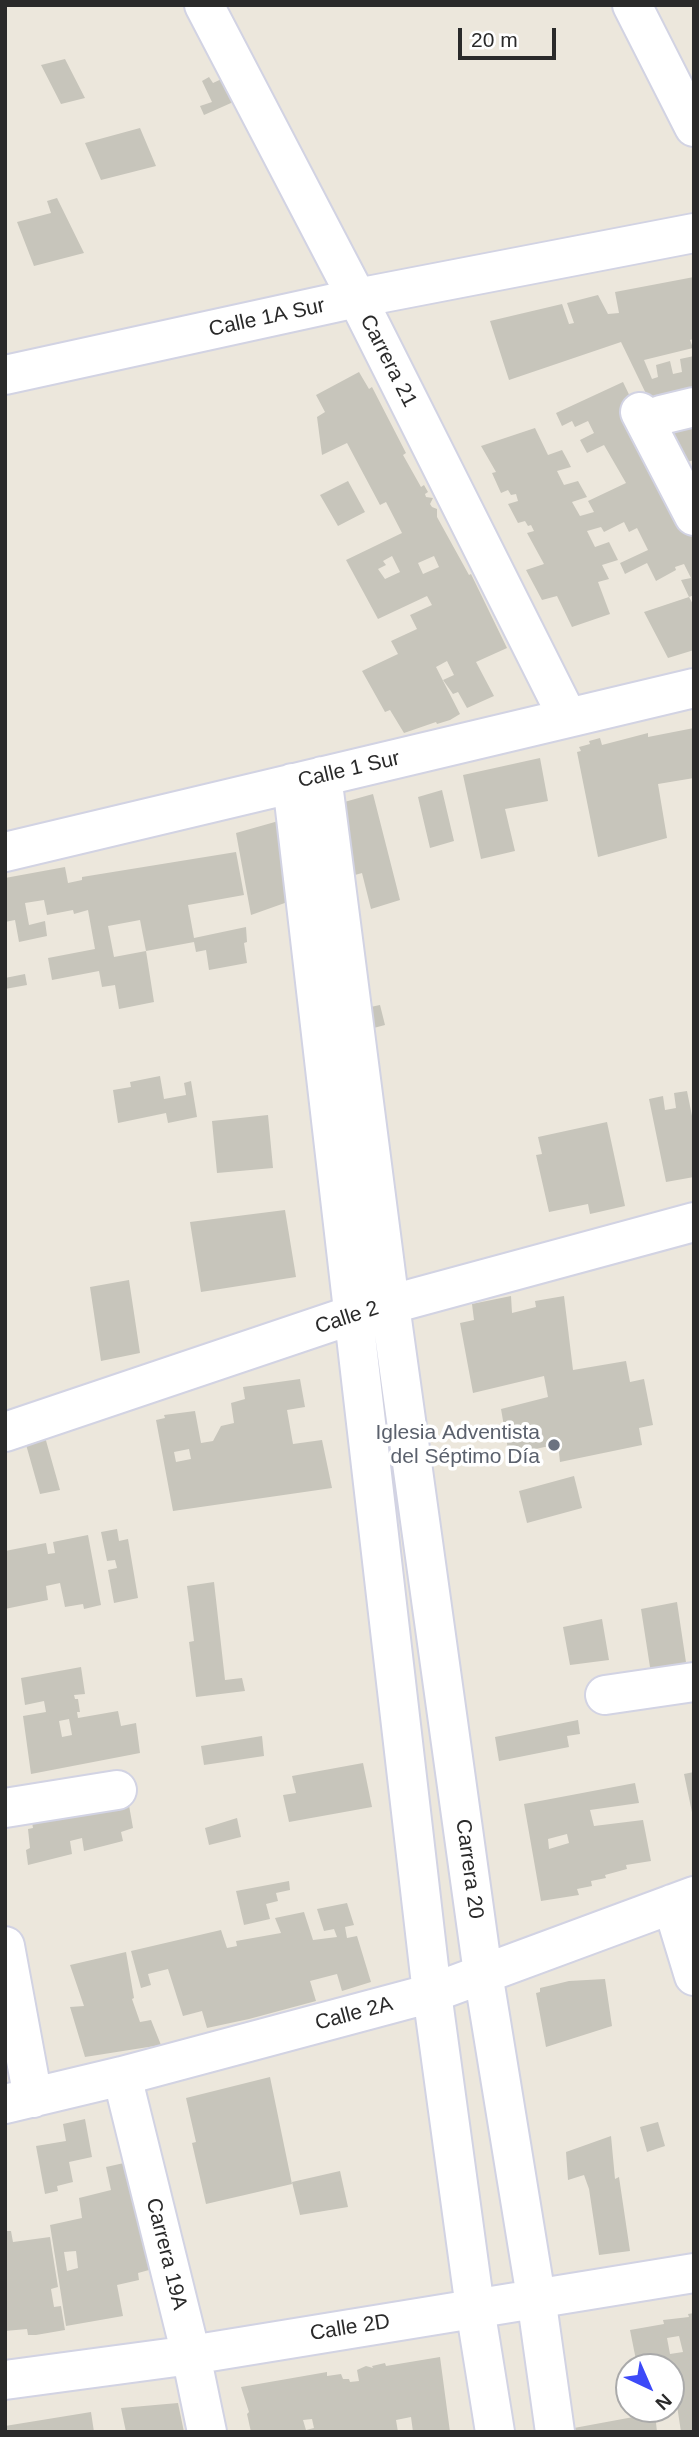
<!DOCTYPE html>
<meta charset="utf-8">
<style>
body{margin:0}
#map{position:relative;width:699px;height:2437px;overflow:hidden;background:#ece7dc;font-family:Helvetica,sans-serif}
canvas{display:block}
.frame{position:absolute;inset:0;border:7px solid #2a2a2a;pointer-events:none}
.north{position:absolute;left:615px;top:2353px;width:70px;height:70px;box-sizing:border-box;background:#fff;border:2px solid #aaa;border-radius:50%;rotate:136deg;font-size:19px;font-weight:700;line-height:28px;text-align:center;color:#2a2a2a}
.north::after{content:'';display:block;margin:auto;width:24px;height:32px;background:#3d4af8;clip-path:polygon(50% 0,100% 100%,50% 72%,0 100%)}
.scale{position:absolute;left:458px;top:28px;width:98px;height:32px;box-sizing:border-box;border:4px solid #2a2a2a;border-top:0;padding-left:9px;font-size:21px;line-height:24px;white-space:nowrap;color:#2a2a2a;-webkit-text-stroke:5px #fff;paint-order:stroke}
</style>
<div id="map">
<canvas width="699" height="2437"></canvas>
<div class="frame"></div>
<div class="north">N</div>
<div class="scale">20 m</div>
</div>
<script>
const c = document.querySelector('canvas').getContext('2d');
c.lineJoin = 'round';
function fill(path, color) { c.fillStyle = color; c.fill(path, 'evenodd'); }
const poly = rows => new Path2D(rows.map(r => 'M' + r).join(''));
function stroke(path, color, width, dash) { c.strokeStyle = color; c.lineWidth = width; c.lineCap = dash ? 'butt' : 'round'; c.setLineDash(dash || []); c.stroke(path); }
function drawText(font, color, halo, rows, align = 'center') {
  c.font = font + ' Helvetica,sans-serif'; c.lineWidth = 7; c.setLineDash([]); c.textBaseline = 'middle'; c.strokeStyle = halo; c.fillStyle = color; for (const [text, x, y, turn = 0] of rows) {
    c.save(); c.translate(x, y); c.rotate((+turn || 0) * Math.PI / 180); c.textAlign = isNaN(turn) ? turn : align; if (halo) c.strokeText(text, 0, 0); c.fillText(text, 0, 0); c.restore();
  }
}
const building = poly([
 [65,59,85,98,61,104,41,65],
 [228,76,240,99,204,115,200,106,212,102,202,81,209,77,213,83],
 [140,128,156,166,101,180,85,143],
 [57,198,84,253,34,266,17,222,51,213,47,201],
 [694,277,694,339,690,340,693,348,644,360,652,379,658,377,656,365,670,361,673,374,682,372,680,359,694,356,694,394,651,404,621,342,509,380,490,321,562,304,569,324,574,323,567,303,598,295,608,314,619,313,615,292],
 [359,372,369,389,372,387,406,453,403,455,421,487,424,485,428,492,425,494,426,497,433,498,430,504,432,507,437,509,437,517,469,575,471,574,507,648,476,662,494,696,467,708,458,692,453,694,443,680,454,675,447,661,436,667,460,714,450,720,437,724,436,722,404,733,390,710,385,712,362,671,398,654,391,641,417,629,410,615,432,605,427,596,378,619,346,560,402,533,386,502,380,505,347,443,322,455,317,417,325,412,316,395],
 [392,556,400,572,385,579,378,569,386,565,383,561],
 [434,556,439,567,423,574,418,563],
 [623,382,694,529,694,595,689,597,681,580,691,578,684,564,675,567,676,570,656,581,647,563,625,574,620,563,648,550,637,528,629,532,624,522,604,532,601,527,587,531,595,547,609,542,618,560,602,565,609,579,598,582,610,614,572,627,557,596,542,600,526,570,544,564,527,533,534,531,531,525,528,526,525,521,518,523,508,504,518,501,516,494,511,495,508,490,501,493,492,473,496,472,481,446,535,428,548,455,562,450,568,461,571,467,557,471,564,485,578,481,587,497,572,502,580,516,594,512,588,501,626,483,604,445,587,453,580,440,594,433,588,421,575,427,572,421,562,426,556,413],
 [694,423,694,460,684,463,663,430],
 [348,481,365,512,338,526,320,495],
 [689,597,694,606,694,650,668,658,644,612],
 [694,728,694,778,658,784,667,838,598,857,577,752,581,751,579,747,590,744,589,741,600,738,602,745,648,733,648,737],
 [540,758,548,801,505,809,515,851,481,859,463,775],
 [442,790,454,841,430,848,418,797],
 [373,794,400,900,371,909,362,873,348,877,330,806],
 [282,820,296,899,251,915,236,833],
 [236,852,244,895,188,905,194,938,246,927,247,942,244,943,247,963,209,970,206,950,196,952,194,942,146,951,140,920,108,926,114,957,146,951,154,1002,119,1009,115,985,102,987,99,971,52,980,48,958,95,949,88,910,74,914,73,910,47,915,44,900,25,903,29,925,45,921,47,936,19,942,15,920,5,922,5,878,65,867,68,883,82,880,82,877],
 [25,974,27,985,5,989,5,978],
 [380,1005,385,1025,366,1030,361,1009],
 [160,1076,164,1099,186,1095,184,1083,191,1081,197,1117,168,1123,166,1113,118,1123,113,1090,131,1087,130,1082],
 [687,1091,694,1126,694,1177,666,1182,649,1099,663,1096,665,1110,676,1108,674,1093],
 [268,1115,273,1168,217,1173,212,1121],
 [607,1122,625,1206,590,1214,588,1204,549,1212,536,1155,542,1154,538,1137],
 [285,1210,296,1277,201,1292,190,1222],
 [129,1280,140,1353,101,1361,90,1287],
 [511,1296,512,1313,536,1307,535,1301,564,1296,573,1370,626,1361,630,1382,644,1379,653,1425,639,1428,642,1445,560,1462,558,1444,509,1455,501,1409,548,1397,544,1376,473,1393,460,1323,474,1320,472,1304],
 [300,1379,305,1407,287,1410,293,1444,322,1440,332,1488,173,1511,156,1420,165,1418,164,1415,195,1411,201,1443,213,1441,221,1426,234,1423,231,1403,245,1399,243,1387],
 [189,1449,191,1459,176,1462,174,1452],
 [45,1437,60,1490,40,1494,25,1441],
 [574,1476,582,1508,527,1523,519,1491],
 [117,1529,119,1541,128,1539,138,1598,114,1603,108,1570,117,1568,115,1560,107,1561,101,1532],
 [88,1535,101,1605,84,1609,83,1604,65,1607,60,1583,46,1586,48,1600,5,1609,5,1551,46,1543,48,1554,55,1553,53,1542],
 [214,1582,225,1680,242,1678,245,1691,196,1697,189,1642,194,1641,187,1586],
 [677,1602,687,1669,652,1680,641,1609],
 [602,1619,609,1660,570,1665,563,1627],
 [81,1667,85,1694,74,1695,75,1699,78,1699,80,1712,77,1712,78,1718,118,1711,121,1726,136,1723,140,1753,31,1774,23,1716,46,1712,44,1701,25,1705,21,1678],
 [69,1719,72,1735,62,1737,59,1721],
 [578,1720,580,1734,567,1736,569,1747,499,1761,495,1737],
 [262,1736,264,1756,204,1765,201,1746],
 [363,1763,372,1807,289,1822,283,1795,296,1793,292,1776],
 [694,1772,694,1816,693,1817,684,1774],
 [635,1783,639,1803,590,1810,594,1826,643,1820,651,1861,626,1865,627,1869,605,1875,606,1878,591,1881,592,1886,577,1889,579,1895,541,1901,524,1804],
 [567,1834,569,1843,549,1849,548,1839],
 [127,1794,133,1828,121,1832,123,1841,84,1851,82,1838,70,1841,72,1854,28,1865,26,1850,30,1848,28,1829,33,1828,31,1817],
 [237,1818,241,1837,209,1845,205,1828],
 [289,1881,290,1890,276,1893,278,1901,266,1904,270,1919,244,1925,236,1891],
 [347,1903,354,1925,345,1927,347,1938,357,1936,371,1982,342,1991,337,1974,310,1981,316,2001,249,2019,207,2028,202,2011,183,2016,168,1969,148,1974,151,1985,141,1988,131,1951,221,1930,227,1948,237,1946,236,1941,281,1933,275,1918,304,1912,313,1940,337,1937,334,1929,324,1931,317,1909],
 [126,1952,134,1998,132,1999,140,2022,151,2020,161,2045,85,2057,70,2007,84,2006,70,1965],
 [605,1979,612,2026,546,2047,536,1993,540,1992,540,1988,569,1981],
 [270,2077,292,2184,206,2204,192,2143,196,2142,186,2098],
 [85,2119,92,2157,69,2162,73,2182,57,2186,58,2191,45,2194,36,2146,66,2141,63,2124],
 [658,2122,665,2146,647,2152,640,2127],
 [611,2136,615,2179,619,2177,630,2251,599,2255,589,2189,584,2175,568,2180,566,2152],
 [133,2161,160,2267,138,2273,139,2280,117,2285,123,2316,66,2326,50,2225,82,2218,79,2198,111,2190,106,2167],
 [76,2251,78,2268,67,2271,64,2252],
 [340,2171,348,2207,300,2215,292,2182],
 [5,2231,11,2231,13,2242,50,2237,58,2287,51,2289,54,2307,61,2306,65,2330,36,2335,28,2335,27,2329,5,2331],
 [694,2313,694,2432,681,2432,670,2359,637,2365,630,2330,664,2324,663,2320,689,2317,688,2314],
 [679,2336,683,2352,670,2354,667,2338],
 [440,2357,450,2432,413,2432,411,2417,396,2420,398,2432,251,2432,247,2414,249,2412,241,2387,327,2372,327,2376,341,2374,343,2379,349,2379,350,2382,359,2381,357,2370,366,2366,373,2368,372,2366,385,2363,386,2366],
 [312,2419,314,2428,306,2430,303,2420],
 [178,2403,184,2432,126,2432,121,2408],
 [91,2412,94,2432,5,2432,5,2426],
 [655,2413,657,2432,575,2432,574,2428]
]);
const minor = poly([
 [204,5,357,298,568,718],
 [632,5,694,127],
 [5,375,357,298,694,233],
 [640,412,694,516],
 [661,415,694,407],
 [322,776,390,1305,483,1973,536,2297,555,2432],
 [292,783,432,1993,475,2308,495,2432],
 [5,852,694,688],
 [5,1432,355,1314,694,1222],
 [605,1695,694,1682],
 [5,1808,117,1790],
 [672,1904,694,1976],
 [5,1946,33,2098],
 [122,2076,191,2355,207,2432],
 [5,2104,122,2076,432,1993,694,1896],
 [5,2380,191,2355,694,2273]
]);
const markers = [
 [554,1445,7,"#6b7280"]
];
const streetNames = [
 ["Calle 1A Sur",267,318,-12],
 ["Carrera 21",388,361,63],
 ["Calle 1 Sur",349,770,-13],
 ["Calle 2",347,1318,-18],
 ["Carrera 20",469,1869,82],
 ["Calle 2A",354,2014,-15],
 ["Carrera 19A",166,2254,76],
 ["Calle 2D",350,2328,-9]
];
const worshipNames = [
 ["Iglesia Adventista",540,1433],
 ["del Séptimo Día",540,1457]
];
fill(building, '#c7c5bb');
stroke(minor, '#d2d3e3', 42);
stroke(minor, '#fff', 38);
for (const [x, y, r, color] of markers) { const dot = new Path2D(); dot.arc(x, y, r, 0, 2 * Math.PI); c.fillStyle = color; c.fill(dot); stroke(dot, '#fff', 2.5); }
drawText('21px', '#2a2a2a', '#fff', streetNames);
drawText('21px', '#5b616d', '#fff', worshipNames, 'right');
</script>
